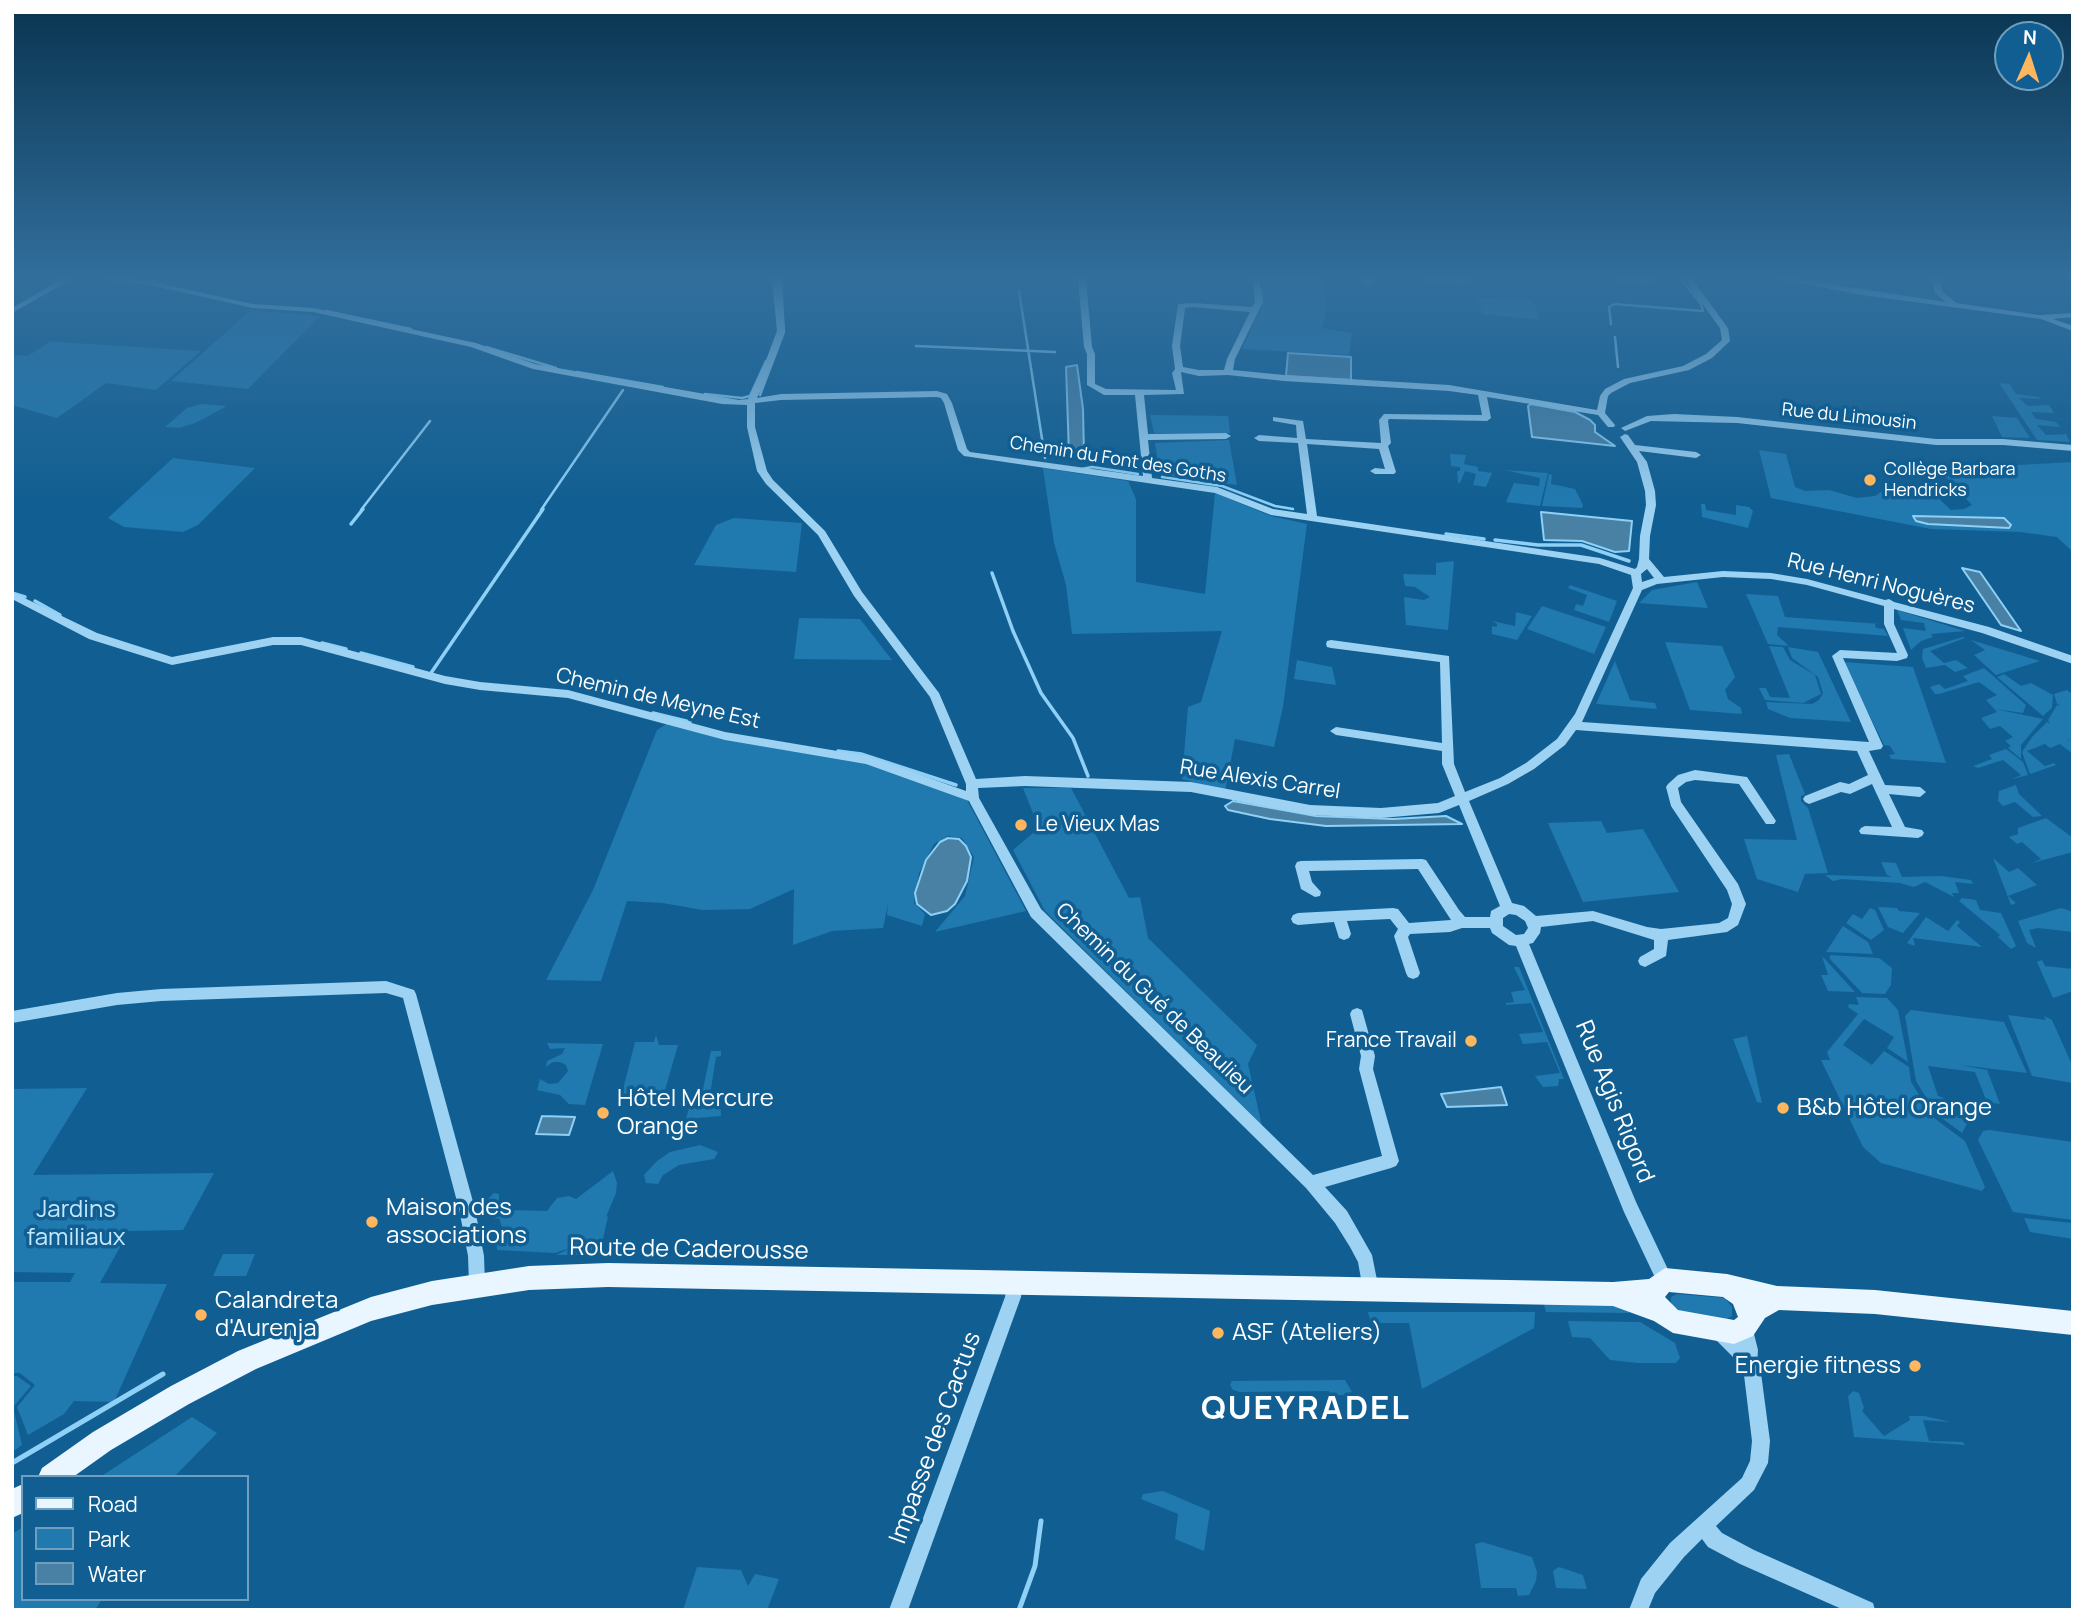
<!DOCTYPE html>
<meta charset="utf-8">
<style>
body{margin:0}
#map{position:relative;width:2085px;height:1622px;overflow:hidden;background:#115f92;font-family:Manrope,sans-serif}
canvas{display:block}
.frame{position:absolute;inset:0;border:14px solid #fff;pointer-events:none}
.legend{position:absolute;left:21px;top:1475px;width:228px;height:126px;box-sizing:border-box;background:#115f92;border:2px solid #709fbe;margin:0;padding:9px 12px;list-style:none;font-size:21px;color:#fff}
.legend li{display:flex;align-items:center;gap:14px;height:35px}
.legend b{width:35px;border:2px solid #709fbe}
.north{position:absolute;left:1994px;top:21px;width:70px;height:70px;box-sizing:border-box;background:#115f92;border:2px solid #709fbe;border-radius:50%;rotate:3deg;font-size:19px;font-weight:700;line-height:28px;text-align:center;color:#fff}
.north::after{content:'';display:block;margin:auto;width:24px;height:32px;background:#ffb65f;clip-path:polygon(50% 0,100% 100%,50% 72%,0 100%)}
</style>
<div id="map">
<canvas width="2085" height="1622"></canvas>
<div class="frame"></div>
<ul class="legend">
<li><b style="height:9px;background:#e9f5ff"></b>Road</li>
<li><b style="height:19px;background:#2079af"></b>Park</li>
<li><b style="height:19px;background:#4981a5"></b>Water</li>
</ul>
<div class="north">N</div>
</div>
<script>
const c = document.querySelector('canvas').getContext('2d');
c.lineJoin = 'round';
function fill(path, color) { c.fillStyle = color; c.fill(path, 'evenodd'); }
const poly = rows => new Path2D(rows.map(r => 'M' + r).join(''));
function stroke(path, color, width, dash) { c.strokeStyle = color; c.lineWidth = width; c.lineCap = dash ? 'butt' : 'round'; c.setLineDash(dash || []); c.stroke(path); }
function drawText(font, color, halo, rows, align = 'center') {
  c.font = font + ' Manrope,sans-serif'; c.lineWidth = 7; c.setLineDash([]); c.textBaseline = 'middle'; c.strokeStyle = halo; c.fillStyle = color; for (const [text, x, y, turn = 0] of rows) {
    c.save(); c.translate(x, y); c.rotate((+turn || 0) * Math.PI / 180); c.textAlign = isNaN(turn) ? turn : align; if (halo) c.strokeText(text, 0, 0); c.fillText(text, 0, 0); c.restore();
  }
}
const green = poly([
 [1262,279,1322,279,1327,305,1322,328,1352,333,1349,355,1242,349,1262,305],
 [1478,298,1533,301,1540,320,1482,314],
 [251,310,320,316,248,389,171,381],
 [51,341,59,342,201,351,156,390,106,383,57,418,12,405,12,355,28,356],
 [1999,383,2010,384,2016,394,2039,397,2041,399,2019,398,2028,406,2049,405,2054,413,2031,412,2036,419,2056,422,2060,427,2037,425,2046,435,2066,434,2070,442,2037,440],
 [201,404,227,406,195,423,179,428,165,427,187,408],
 [1150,415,1228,416,1230,433,1154,433],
 [1992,416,2017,418,2030,438,2002,437],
 [1229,440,1237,485,1160,474,1155,443],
 [1759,450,1786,454,1795,487,1805,491,1829,490,1857,498,1875,496,1884,490,1902,496,1936,496,1951,510,1964,509,1972,505,1944,475,1951,471,1964,472,1972,480,1963,468,2073,462,2073,552,2057,537,2020,532,1931,529,1771,498],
 [1450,454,1466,455,1464,464,1478,467,1478,471,1492,473,1486,487,1473,485,1476,474,1465,471,1460,483,1458,483,1457,471,1460,471,1460,467,1451,466],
 [173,458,255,468,198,525,183,532,124,527,108,518],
 [1043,468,1128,481,1136,499,1136,582,1205,594,1215,493,1271,516,1307,524,1283,707,1274,747,1235,739,1225,791,1182,779,1188,707,1201,702,1222,631,1072,634,1066,585,1054,543],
 [1505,470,1548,473,1540,506,1506,502,1514,483,1539,486,1540,478],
 [1549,474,1552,475,1551,484,1575,489,1583,505,1582,508,1542,506],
 [1701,504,1705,504,1706,510,1736,515,1736,505,1749,507,1753,511,1748,528,1702,517],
 [734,518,802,523,796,572,694,565,716,525],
 [1454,561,1448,630,1406,625,1404,597,1424,600,1430,597,1415,587,1405,586,1403,574,1436,575,1436,563],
 [1697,582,1708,608,1639,603,1652,590],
 [1570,585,1617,601,1609,622,1574,610,1576,604,1583,606,1587,595,1568,588],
 [1746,594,1778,596,1785,617,1880,624,1875,624,1876,628,1884,629,1888,636,1778,627,1777,635,1789,646,1768,644],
 [1542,606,1606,627,1594,654,1527,629],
 [1897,610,1965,631,1931,634,1933,637,1921,641,1911,650,1903,628,1926,631,1924,623,1901,620],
 [1516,612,1532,616,1517,640,1492,634,1492,626,1497,627,1497,624,1492,621,1515,626],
 [799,618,860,619,892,660,794,659],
 [1963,637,1965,638,1930,651,1944,663,1956,660,1968,668,1955,672,1945,665,1926,668,1922,658,1923,649],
 [1971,640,2040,661,1996,675,1974,655,1985,650],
 [1665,642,1722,646,1735,677,1725,690,1728,699,1741,708,1742,714,1690,710],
 [1769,646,1783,647,1790,660,1815,675,1821,694,1803,703,1765,700,1759,688,1766,688,1770,697,1790,698],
 [1788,647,1818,652,1851,722,1790,718,1768,709,1766,702,1812,704,1819,700,1823,693,1818,677,1792,658],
 [1297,660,1332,667,1336,685,1294,679],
 [1615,661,1630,700,1655,703,1657,709,1596,704],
 [1843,662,1913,667,1946,763,1891,759,1889,755,1895,754,1890,746,1884,745],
 [1984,668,2026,705,2023,713,1995,709,2043,719,2021,745,2021,759,2008,748,2011,746,2005,741,2013,737,2000,726,1990,729,1981,718,1997,712,1986,700,1997,695,1979,682,1939,694,1935,694,1930,687,1939,684,1945,689,1968,681,1963,676],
 [2004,674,2021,686,2031,683,2053,695,2052,708,2043,716,1997,677],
 [2067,690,2073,695,2073,742,2065,737,2073,743,2073,754,2060,744,2050,748,2045,744,2027,751,2045,766,2054,763,2056,765,2030,774,2022,752,2032,737,2047,722,2050,724,2048,720,2057,705,2061,706,2057,704,2054,694],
 [668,723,862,762,966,798,1026,911,935,932,965,896,974,857,962,838,948,836,934,844,919,873,914,903,925,914,922,926,887,915,888,904,883,928,832,931,793,945,794,889,750,909,702,910,663,903,627,901,601,981,546,980,593,890,657,730],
 [2006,749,2023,762,2028,775,2012,779,2021,775,2003,760,1978,768,1973,766,1992,759,1989,755],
 [1789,754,1805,794,1801,796,1801,801,1808,808,1828,873,1805,874,1798,892,1757,879,1744,839,1797,840,1776,755],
 [2016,785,2019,794,2042,816,2033,817,2015,802,2003,806,1998,801,1999,791],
 [1023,788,1071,788,1129,898,1140,897,1148,938,1257,1045,1248,1064,1262,1126,1045,911,1013,850,1039,828],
 [2046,818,2073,838,2073,852,2032,863,2041,859,2022,842,2017,844,2009,837,2018,834,2018,828],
 [1601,821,1607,833,1643,829,1679,892,1583,902,1548,823],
 [1993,858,2009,872,2018,868,2037,885,2008,896,2016,903,2011,905],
 [1881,862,1896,863,1902,877,1941,876,1971,880,1973,884,1955,882,1959,893,1952,893,1954,897,1925,882,1914,887,1900,883,1842,879,1833,881,1825,875,1892,877,1887,875],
 [1962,898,1976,900,1980,910,2001,913,2016,946,2011,949,1998,937,2000,935,1959,901],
 [1878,907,1897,908,1899,911,1920,913,1903,933,1888,927],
 [1870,908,1875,910,1884,930,1871,940,1846,923,1853,914,1862,919],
 [2061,908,2073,912,2073,932,2038,928,2029,930,2036,948,2027,943,2018,921],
 [1926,917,1948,931,1957,920,1960,922,1957,926,1982,947,1913,938,1915,946,1907,943],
 [1843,926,1868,942,1873,954,1826,952],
 [1830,955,1879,958,1892,968,1891,985,1885,994,1862,993,1830,959],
 [1822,956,1855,992,1828,991,1821,975,1828,975],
 [2042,960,2045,966,2073,969,2073,991,2053,998,2037,962],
 [1514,967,1519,967,1564,1079,1559,1079,1558,1086,1543,1087,1535,1076,1560,1073,1547,1042,1523,1044,1519,1034,1543,1032,1531,1003,1506,1005,1506,1003,1514,1002,1511,992,1525,990],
 [1856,997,1887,998,1898,1010,1908,1062,1887,1048,1894,1037,1864,1019,1843,1045,1872,1065,1884,1051,1909,1067,1911,1082,1934,1118,1965,1141,1985,1187,1982,1191,1881,1163,1863,1147,1821,1060,1830,1060,1827,1052,1858,1014,1848,1007,1849,1004,1859,1005],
 [1911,1010,2004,1022,2027,1073,1960,1065,1987,1070,2000,1104,1987,1102,1975,1072,1928,1066,1938,1096,1944,1098,1950,1115,1970,1118,1962,1133,1936,1114,1916,1081,1905,1016],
 [2008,1015,2046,1020,2044,1016,2052,1020,2073,1067,2073,1083,2032,1076],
 [656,1035,659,1045,678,1045,661,1104,654,1108,633,1107,635,1102,620,1101,635,1042,654,1042],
 [1747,1036,1762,1103,1757,1102,1733,1039],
 [547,1043,603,1044,585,1105,569,1104,560,1095,537,1090,540,1079,549,1084,558,1083,568,1071,566,1065,560,1062,553,1062,546,1067,547,1061,562,1054,565,1048,550,1049],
 [711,1051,721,1051,721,1056,716,1057,709,1101,720,1101,721,1116,686,1119,690,1104,700,1103],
 [87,1088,33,1175,214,1173,183,1230,129,1231,100,1283,167,1284,114,1402,74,1401,64,1414,28,1435,17,1407,35,1385,20,1373,12,1373,12,1282,70,1282,75,1273,12,1272,12,1089],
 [1989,1130,2073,1142,2073,1220,2013,1212,1978,1140,1983,1131],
 [700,1145,718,1152,714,1159,679,1165,663,1175,658,1184,646,1183,644,1175,657,1161,670,1152],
 [613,1171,617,1183,616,1193,606,1217,608,1216,601,1248,594,1255,556,1255,573,1247,555,1253,497,1250,496,1230,502,1227,499,1218,495,1219,488,1199,494,1193,499,1194,499,1202,510,1210,547,1211,557,1198,569,1196,576,1199],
 [2024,1218,2073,1223,2073,1239,2030,1232],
 [223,1254,255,1254,246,1276,213,1276],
 [1677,1294,1725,1298,1732,1307,1732,1316,1725,1320,1680,1311,1672,1306,1671,1302,1671,1297],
 [1543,1301,1608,1303,1631,1309,1629,1313,1546,1312],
 [1368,1312,1535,1312,1534,1328,1422,1389,1409,1323,1371,1323],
 [1568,1321,1640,1322,1675,1343,1680,1358,1676,1363,1638,1363,1610,1360,1590,1338,1572,1337],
 [12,1376,17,1376,31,1386,13,1407,22,1445,12,1452],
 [1345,1380,1352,1392,1345,1395,1330,1395,1329,1391,1240,1392,1233,1390,1230,1385,1232,1381],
 [1853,1391,1859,1393,1864,1408,1862,1411,1884,1436,1910,1420,1909,1416,1924,1416,1951,1422,1923,1420,1929,1441,1963,1442,1965,1445,1854,1437,1848,1396],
 [192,1417,217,1433,174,1477,100,1477],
 [1163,1491,1210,1511,1204,1551,1175,1539,1178,1514,1141,1499,1143,1494],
 [23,1527,23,1599,102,1599,95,1610,12,1610,12,1534],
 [1482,1542,1532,1557,1537,1572,1536,1581,1529,1595,1518,1596,1516,1588,1481,1588,1475,1544],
 [697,1567,741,1570,748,1586,755,1574,779,1579,767,1610,683,1610],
 [1559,1567,1583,1575,1587,1589,1556,1588,1553,1571]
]);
const water = poly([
 [1288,353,1351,357,1351,380,1286,376,1288,353],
 [1077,365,1083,409,1084,455,1069,454,1066,367,1077,365],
 [1531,404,1575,412,1590,420,1595,425,1595,432,1615,446,1532,437,1528,406,1531,404],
 [1541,512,1632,521,1629,551,1615,552,1582,541,1544,540,1541,512],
 [1913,516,2004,518,2011,525,2009,528,1928,524,1916,521,1913,516],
 [1962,568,1980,572,2021,631,2001,625,1962,568],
 [1233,801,1316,816,1393,819,1446,816,1462,824,1326,826,1270,819,1228,810,1225,806,1233,801],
 [948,838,959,839,966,846,971,857,967,881,955,904,947,911,931,915,917,904,915,893,926,860,940,842,948,838],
 [1501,1087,1507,1105,1447,1107,1441,1094,1501,1087],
 [542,1116,575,1117,569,1135,536,1134,542,1116]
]);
const streamFar2 = poly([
 [1019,291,1045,458],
 [326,311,411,329],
 [1611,324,1609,307,1614,304,1703,311,1701,304,1681,279],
 [1615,337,1618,367],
 [916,346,1055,352],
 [486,347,556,368],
 [577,372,663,387],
 [705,394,742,398,750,396,766,361],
 [760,395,784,332,781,283],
 [1082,469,1092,467,1138,474],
 [1162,477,1222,486,1275,506,1293,509],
 [361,510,430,421],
 [541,510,623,390]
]);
const streamFar1 = poly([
 [351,524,363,509],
 [1446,534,1484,539],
 [1495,540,1538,545,1581,545,1629,561],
 [992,573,1013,631,1041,693,1073,738,1088,776],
 [12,593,25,597],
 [35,601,60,615],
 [322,643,346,649],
 [361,653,413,667],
 [431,673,543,509],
 [653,713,690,722],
 [838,751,861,754,956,785]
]);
const stream = poly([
 [12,1463,163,1374],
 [1019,1610,1035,1566,1041,1521]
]);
const minor = poly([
 [62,279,72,279,12,313,12,308,62,279],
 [108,279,145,280,253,304,313,308,476,343,535,364,739,400,748,399,763,368,777,331,772,279,780,279,785,331,771,368,757,398,781,394,937,391,947,394,952,403,967,449,970,452,1143,476,1135,395,1104,395,1087,385,1087,354,1084,347,1078,279,1086,279,1092,347,1095,354,1095,384,1106,389,1176,390,1172,373,1175,369,1172,346,1178,304,1193,303,1252,307,1255,302,1252,279,1260,279,1263,302,1235,359,1233,370,1284,375,1449,385,1597,410,1600,396,1605,389,1624,379,1683,366,1706,354,1722,340,1720,328,1684,279,1692,279,1728,328,1730,341,1712,358,1689,370,1630,383,1611,393,1608,396,1605,413,1615,425,1614,427,1608,427,1598,415,1487,397,1491,418,1487,421,1389,419,1388,421,1391,443,1388,446,1396,472,1394,474,1375,474,1370,471,1375,468,1385,469,1379,449,1307,444,1317,516,1600,558,1635,569,1637,567,1639,559,1640,536,1646,505,1645,491,1637,462,1620,437,1625,434,1628,435,1635,445,1696,452,1701,455,1696,458,1639,451,1647,462,1655,491,1656,505,1650,536,1649,559,1664,577,1723,571,1771,573,1807,579,1885,600,1889,599,1894,602,1989,627,2073,656,2073,664,1982,633,1894,609,1894,624,1908,655,1907,658,1897,661,1843,658,1883,746,1881,749,1869,751,1885,785,1920,787,1926,792,1920,797,1889,794,1905,827,1922,830,1924,833,1922,836,1918,838,1861,834,1859,831,1861,828,1865,826,1892,827,1872,784,1850,794,1841,792,1809,804,1805,802,1803,799,1805,796,1840,782,1849,784,1868,775,1857,751,1576,730,1565,745,1534,769,1508,784,1469,801,1512,903,1524,906,1536,916,1593,911,1647,927,1661,929,1719,923,1728,918,1732,904,1727,890,1671,806,1666,787,1668,784,1678,775,1695,770,1747,777,1776,821,1774,824,1766,824,1739,784,1695,780,1686,782,1678,788,1681,802,1738,884,1746,904,1738,925,1727,932,1668,940,1666,956,1645,967,1640,965,1638,961,1640,957,1654,949,1654,940,1593,921,1541,927,1540,933,1533,943,1529,944,1636,1202,1673,1280,1671,1286,1665,1288,1659,1286,1624,1212,1516,946,1509,945,1492,933,1490,928,1462,928,1450,932,1410,934,1408,937,1420,973,1418,977,1413,979,1408,977,1406,973,1394,936,1398,929,1390,919,1347,921,1351,934,1349,938,1344,940,1339,938,1334,922,1298,925,1293,923,1291,919,1293,915,1298,913,1393,908,1398,909,1409,923,1451,920,1418,869,1309,871,1312,882,1321,892,1320,896,1315,897,1301,889,1295,866,1297,862,1301,861,1422,859,1426,860,1459,910,1465,917,1490,917,1491,911,1500,906,1459,805,1439,813,1381,818,1310,815,1191,792,1025,786,978,788,979,798,1041,909,1313,1175,1382,1156,1359,1069,1361,1056,1350,1014,1352,1010,1357,1008,1362,1010,1375,1056,1373,1069,1399,1161,1396,1166,1391,1168,1325,1187,1347,1211,1372,1255,1379,1290,1377,1296,1371,1298,1365,1296,1363,1290,1358,1262,1350,1247,1335,1223,1306,1188,1031,917,969,801,866,764,725,740,568,698,480,690,445,684,301,645,273,645,172,665,89,639,12,599,12,592,97,633,172,657,273,637,301,637,445,676,480,682,568,690,725,732,867,756,966,791,966,784,930,697,854,596,818,535,766,484,757,471,747,427,747,405,722,404,533,369,471,347,313,312,253,308,145,284,112,281,108,279],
 [1193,307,1250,312,1227,359,1224,370,1199,370,1183,367,1180,346,1185,308,1193,307],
 [1181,372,1199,376,1228,375,1284,381,1449,391,1478,395,1482,415,1384,414,1379,420,1381,443,1306,439,1303,421,1273,417,1273,421,1296,425,1297,438,1259,435,1254,438,1259,441,1298,443,1307,514,1273,509,1217,487,1152,478,1148,440,1226,439,1231,436,1226,433,1148,434,1144,395,1184,394,1181,372],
 [937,397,941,398,944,403,958,450,964,456,1215,493,1271,515,1599,564,1631,575,1633,588,1575,714,1557,739,1526,763,1500,778,1465,792,1454,764,1449,656,1331,640,1327,641,1326,644,1327,647,1331,648,1440,662,1442,743,1336,727,1330,731,1336,735,1442,751,1442,764,1455,796,1438,803,1381,808,1310,805,1191,782,1025,776,976,779,939,693,862,592,825,531,773,480,767,471,755,427,755,403,781,400,937,397],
 [1647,569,1654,578,1642,582,1641,574,1647,569],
 [1723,577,1771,579,1807,585,1884,606,1884,624,1897,653,1840,650,1832,656,1869,742,1582,722,1642,590,1657,584,1723,577],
 [1509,914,1516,915,1525,921,1528,928,1524,934,1516,935,1503,926,1503,918,1509,914],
 [1365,279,1373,279,1371,285,1365,285,1365,279],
 [1423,279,1473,279,1462,283,1427,281,1423,279],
 [1614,279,1652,279,1655,281,1651,283,1618,281,1614,279],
 [1779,279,1796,279,1946,302,1935,293,1931,279,1939,279,1943,292,1956,303,2039,315,2073,313,2073,317,2053,319,2073,326,2073,331,2041,319,1862,295,1779,279],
 [1674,414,1737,417,1936,439,2003,439,2073,445,2073,451,2003,445,1936,445,1737,423,1651,421,1625,431,1621,428,1647,416,1674,414],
 [386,981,414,990,416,994,475,1209,484,1256,485,1284,483,1290,477,1292,471,1290,469,1284,468,1256,459,1209,403,998,386,993,161,1001,117,1005,12,1023,12,1011,117,993,161,989,386,981],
 [1015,1275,1021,1277,1023,1283,1021,1297,908,1610,889,1610,1005,1297,1007,1283,1009,1277,1015,1275],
 [1745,1320,1751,1322,1758,1350,1757,1365,1761,1373,1770,1441,1768,1463,1754,1490,1716,1526,1722,1533,1754,1550,1873,1603,1875,1610,1844,1610,1740,1564,1708,1547,1702,1539,1684,1557,1655,1593,1648,1610,1629,1610,1641,1579,1670,1543,1742,1478,1750,1461,1752,1441,1744,1375,1734,1358,1715,1339,1713,1333,1715,1327,1721,1325,1727,1327,1739,1339,1737,1328,1739,1322,1745,1320]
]);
const major = poly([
 [608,1263,1613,1282,1649,1279,1665,1268,1727,1274,1777,1286,1875,1290,2073,1311,2073,1335,1875,1314,1779,1310,1765,1318,1753,1336,1734,1344,1673,1333,1654,1321,1613,1306,608,1287,529,1290,432,1305,371,1321,256,1369,189,1404,111,1450,73,1477,38,1477,42,1468,93,1432,171,1386,238,1351,371,1297,432,1281,529,1266,608,1263],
 [1669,1292,1723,1297,1733,1304,1738,1317,1734,1320,1678,1310,1665,1297,1669,1292],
 [23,1484,23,1513,12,1518,12,1489,23,1484]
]);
const markers = [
 [1870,480,7,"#ffb65f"],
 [1021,825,7,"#ffb65f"],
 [1471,1041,7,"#ffb65f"],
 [1783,1108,7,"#ffb65f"],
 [603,1113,7,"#ffb65f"],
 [372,1222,7,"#ffb65f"],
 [201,1315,7,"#ffb65f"],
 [1218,1333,7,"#ffb65f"],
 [1915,1366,7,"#ffb65f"]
];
const farStreetnames = [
 ["Rue du Limousin",1849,417,6],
 ["Chemin du Font des Goths",1118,460,9]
];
const farPoinames = [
 ["Collège Barbara",1884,470],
 ["Hendricks",1884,491]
];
const streetNames = [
 ["Rue Henri Noguères",1881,584,14],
 ["Chemin de Meyne Est",658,699,13],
 ["Rue Alexis Carrel",1260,780,9],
 ["Chemin du Gué de Beaulieu",1154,999,44]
];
const poiNames = [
 ["Le Vieux Mas",1035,825],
 ["France Travail",1457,1041,"right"]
];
const nearPoinames = [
 ["Hôtel Mercure",617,1099],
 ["Orange",617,1127],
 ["B&b Hôtel Orange",1797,1108],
 ["Maison des",386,1208],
 ["associations",386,1236],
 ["Calandreta",215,1301],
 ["d'Aurenja",215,1329],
 ["ASF (Ateliers)",1232,1333],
 ["Energie fitness",1901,1366,"right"]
];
const nearStreetnames = [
 ["Rue Agis Rigord",1614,1102,68],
 ["Route de Caderousse",689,1250,1],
 ["Impasse des Cactus",936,1438,-70]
];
const nearParknames = [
 ["Jardins",76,1210],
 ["familiaux",76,1238]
];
const nearDistrictnames = [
 ["QUEYRADEL",1306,1410]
];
fill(green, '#2079af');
fill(water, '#4981a5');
stroke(water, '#8fd0f6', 2);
stroke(streamFar2, '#8fd0f6', 2.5);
stroke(streamFar1, '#8fd0f6', 3.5);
stroke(stream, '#8fd0f6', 5);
fill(minor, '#9dd2f3');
fill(major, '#e9f5ff');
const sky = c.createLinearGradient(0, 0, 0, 506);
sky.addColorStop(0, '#093450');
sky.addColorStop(0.55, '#326f9d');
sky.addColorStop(1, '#326f9d00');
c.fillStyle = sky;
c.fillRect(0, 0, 2085, 506);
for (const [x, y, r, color] of markers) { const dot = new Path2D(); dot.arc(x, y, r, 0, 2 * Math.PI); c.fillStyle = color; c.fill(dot); stroke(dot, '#115f92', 2.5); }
drawText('18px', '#fff', '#115f92', farStreetnames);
drawText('18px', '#fff', '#115f92', farPoinames, 'left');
drawText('21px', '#fff', '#115f92', streetNames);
drawText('21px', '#fff', '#115f92', poiNames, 'left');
drawText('24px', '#fff', '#115f92', nearPoinames, 'left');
drawText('24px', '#fff', '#115f92', nearStreetnames);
drawText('24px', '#c4e8fd', '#115f92', nearParknames);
c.letterSpacing = '2px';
drawText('bold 33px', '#fff', '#115f92', nearDistrictnames);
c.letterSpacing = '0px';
</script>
